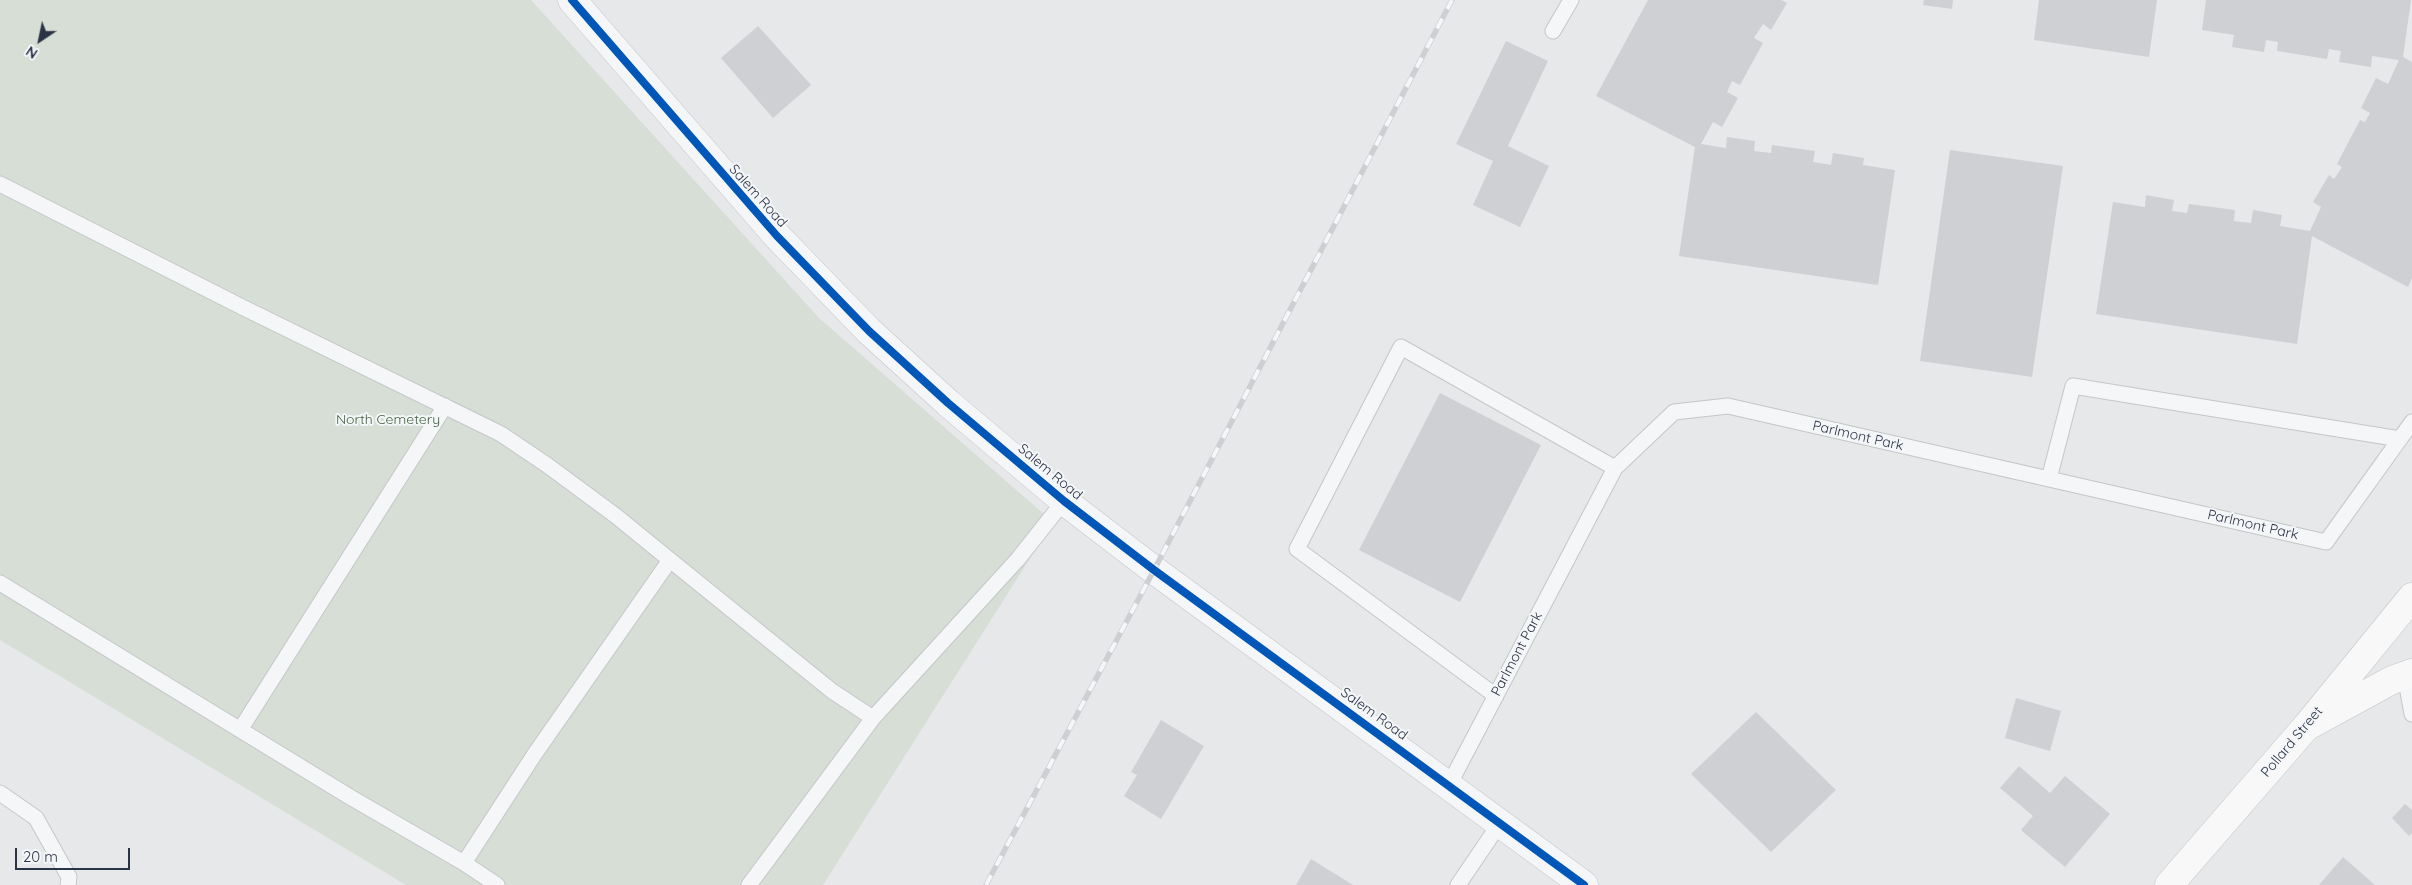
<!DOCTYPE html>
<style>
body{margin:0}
#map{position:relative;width:2412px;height:885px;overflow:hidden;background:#e6e8ea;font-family:Quicksand,sans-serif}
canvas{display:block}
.north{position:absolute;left:15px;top:15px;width:50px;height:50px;-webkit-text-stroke:4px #f4f6f9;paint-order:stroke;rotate:214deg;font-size:14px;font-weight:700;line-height:20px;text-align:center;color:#2b3445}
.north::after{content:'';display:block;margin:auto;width:18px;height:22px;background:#2b3445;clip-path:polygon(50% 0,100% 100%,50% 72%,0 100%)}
.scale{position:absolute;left:15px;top:848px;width:115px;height:22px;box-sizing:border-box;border:2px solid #2b3445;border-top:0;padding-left:6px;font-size:15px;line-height:18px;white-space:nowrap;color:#2b3445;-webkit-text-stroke:4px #f4f6f9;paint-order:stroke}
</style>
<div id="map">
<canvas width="2412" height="885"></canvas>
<div class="north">N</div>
<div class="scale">20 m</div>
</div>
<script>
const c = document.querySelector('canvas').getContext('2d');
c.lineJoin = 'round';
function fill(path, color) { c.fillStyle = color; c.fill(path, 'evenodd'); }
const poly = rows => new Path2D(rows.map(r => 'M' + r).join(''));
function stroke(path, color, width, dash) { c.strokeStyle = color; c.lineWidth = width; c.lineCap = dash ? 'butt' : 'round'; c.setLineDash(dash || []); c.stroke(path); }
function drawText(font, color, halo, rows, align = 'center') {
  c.font = font + ' Quicksand,sans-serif'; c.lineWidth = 4; c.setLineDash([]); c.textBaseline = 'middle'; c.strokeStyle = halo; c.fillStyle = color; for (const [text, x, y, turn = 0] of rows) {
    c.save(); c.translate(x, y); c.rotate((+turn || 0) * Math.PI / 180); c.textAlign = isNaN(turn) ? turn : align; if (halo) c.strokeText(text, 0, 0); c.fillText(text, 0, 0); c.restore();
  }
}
const green = poly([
 [0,0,531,0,819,318,1053,522,823,885,406,885,0,640]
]);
const building = poly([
 [1648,0,1781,0,1787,3,1771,30,1763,24,1754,38,1763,43,1740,85,1732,81,1727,92,1738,98,1722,127,1713,122,1701,144,1726,148,1727,137,1755,141,1754,151,1771,153,1772,145,1815,151,1813,162,1831,165,1833,153,1864,158,1863,165,1895,170,1878,285,1679,256,1695,147,1596,96],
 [1924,0,1953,0,1952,9,1923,5],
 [2039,0,2157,0,2149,57,2034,40],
 [2206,0,2411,0,2403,57,2412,62,2412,278,2408,287,2312,236,2297,344,2096,314,2113,202,2145,207,2146,195,2174,200,2172,211,2187,213,2189,204,2235,210,2234,221,2251,223,2253,210,2282,215,2280,226,2310,231,2321,207,2313,202,2329,175,2334,179,2342,167,2337,164,2360,120,2365,122,2370,113,2361,108,2376,78,2388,84,2399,60,2372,56,2371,67,2339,62,2341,51,2329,49,2327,59,2277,51,2278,42,2266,40,2264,52,2232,47,2234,35,2202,30],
 [758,26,811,85,773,118,721,58],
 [1506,41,1548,61,1508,146,1549,166,1520,227,1473,205,1493,161,1456,144],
 [1950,150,2063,166,2032,377,1920,361],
 [1440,393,1541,445,1460,602,1359,550],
 [2016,698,2061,711,2050,751,2005,738],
 [1756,712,1836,790,1771,852,1691,774],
 [1161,720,1204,746,1161,819,1124,796,1137,775,1131,772],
 [2019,766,2050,793,2065,776,2110,814,2065,867,2021,830,2033,816,2000,788],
 [2405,804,2412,810,2412,833,2409,836,2392,818],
 [2343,857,2375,885,2319,885],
 [1311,859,1353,885,1296,885]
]);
const service = poly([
 [1553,31,1571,0],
 [0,184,242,307,501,434,547,465,616,516,670,560,534,755,464,863,350,797,0,583],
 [2049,479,2073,386,2400,439],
 [670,560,832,691,873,718,749,885],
 [2405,676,2412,714],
 [1496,696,1297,549,1401,347,1615,468],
 [873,718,1018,559,1064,501],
 [240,730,445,406],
 [1449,785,1615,468,1674,412,1728,406,2326,542,2412,422],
 [0,793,36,818,69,877,68,885],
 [464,863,497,885],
 [1458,885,1500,823]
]);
const minor = poly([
 [572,0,777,236,869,331,948,403,1064,501,1154,570,1584,885]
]);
const secondary = poly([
 [2169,885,2306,727,2412,597]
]);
const primary = poly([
 [2306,727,2392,680,2412,673]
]);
const rail = poly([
 [986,885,1154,570,1452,0]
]);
const cycleway = poly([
 [572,0,777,236,869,331,948,403,1064,501,1154,570,1584,885]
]);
const streetNames = [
 ["Salem Road",758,196,48],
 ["Parlmont Park",1858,436,13],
 ["Salem Road",1050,472,40],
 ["Parlmont Park",2253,525,13],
 ["Parlmont Park",1517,654,-62],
 ["Salem Road",1374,714,36],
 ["Pollard Street",2292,742,-50]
];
const parkNames = [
 ["North Cemetery",388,420]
];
fill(green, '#d6ded6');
fill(building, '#ced0d3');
stroke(service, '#c4c6c8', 17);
stroke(minor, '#c4c6c8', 29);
stroke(secondary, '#c4c6c8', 29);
stroke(primary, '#c2c5c8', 29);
stroke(service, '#f5f6f7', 15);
stroke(minor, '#f5f6f7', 28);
stroke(secondary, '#f8f8f8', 28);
stroke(primary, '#f8f8f8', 28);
stroke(rail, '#cecfd2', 5.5);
stroke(rail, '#f4f6f9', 4, [11]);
stroke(cycleway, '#0057b8', 8);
drawText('14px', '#2b3445', '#f4f6f9', streetNames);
drawText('14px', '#3f6138', '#f4f6f9', parkNames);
</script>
